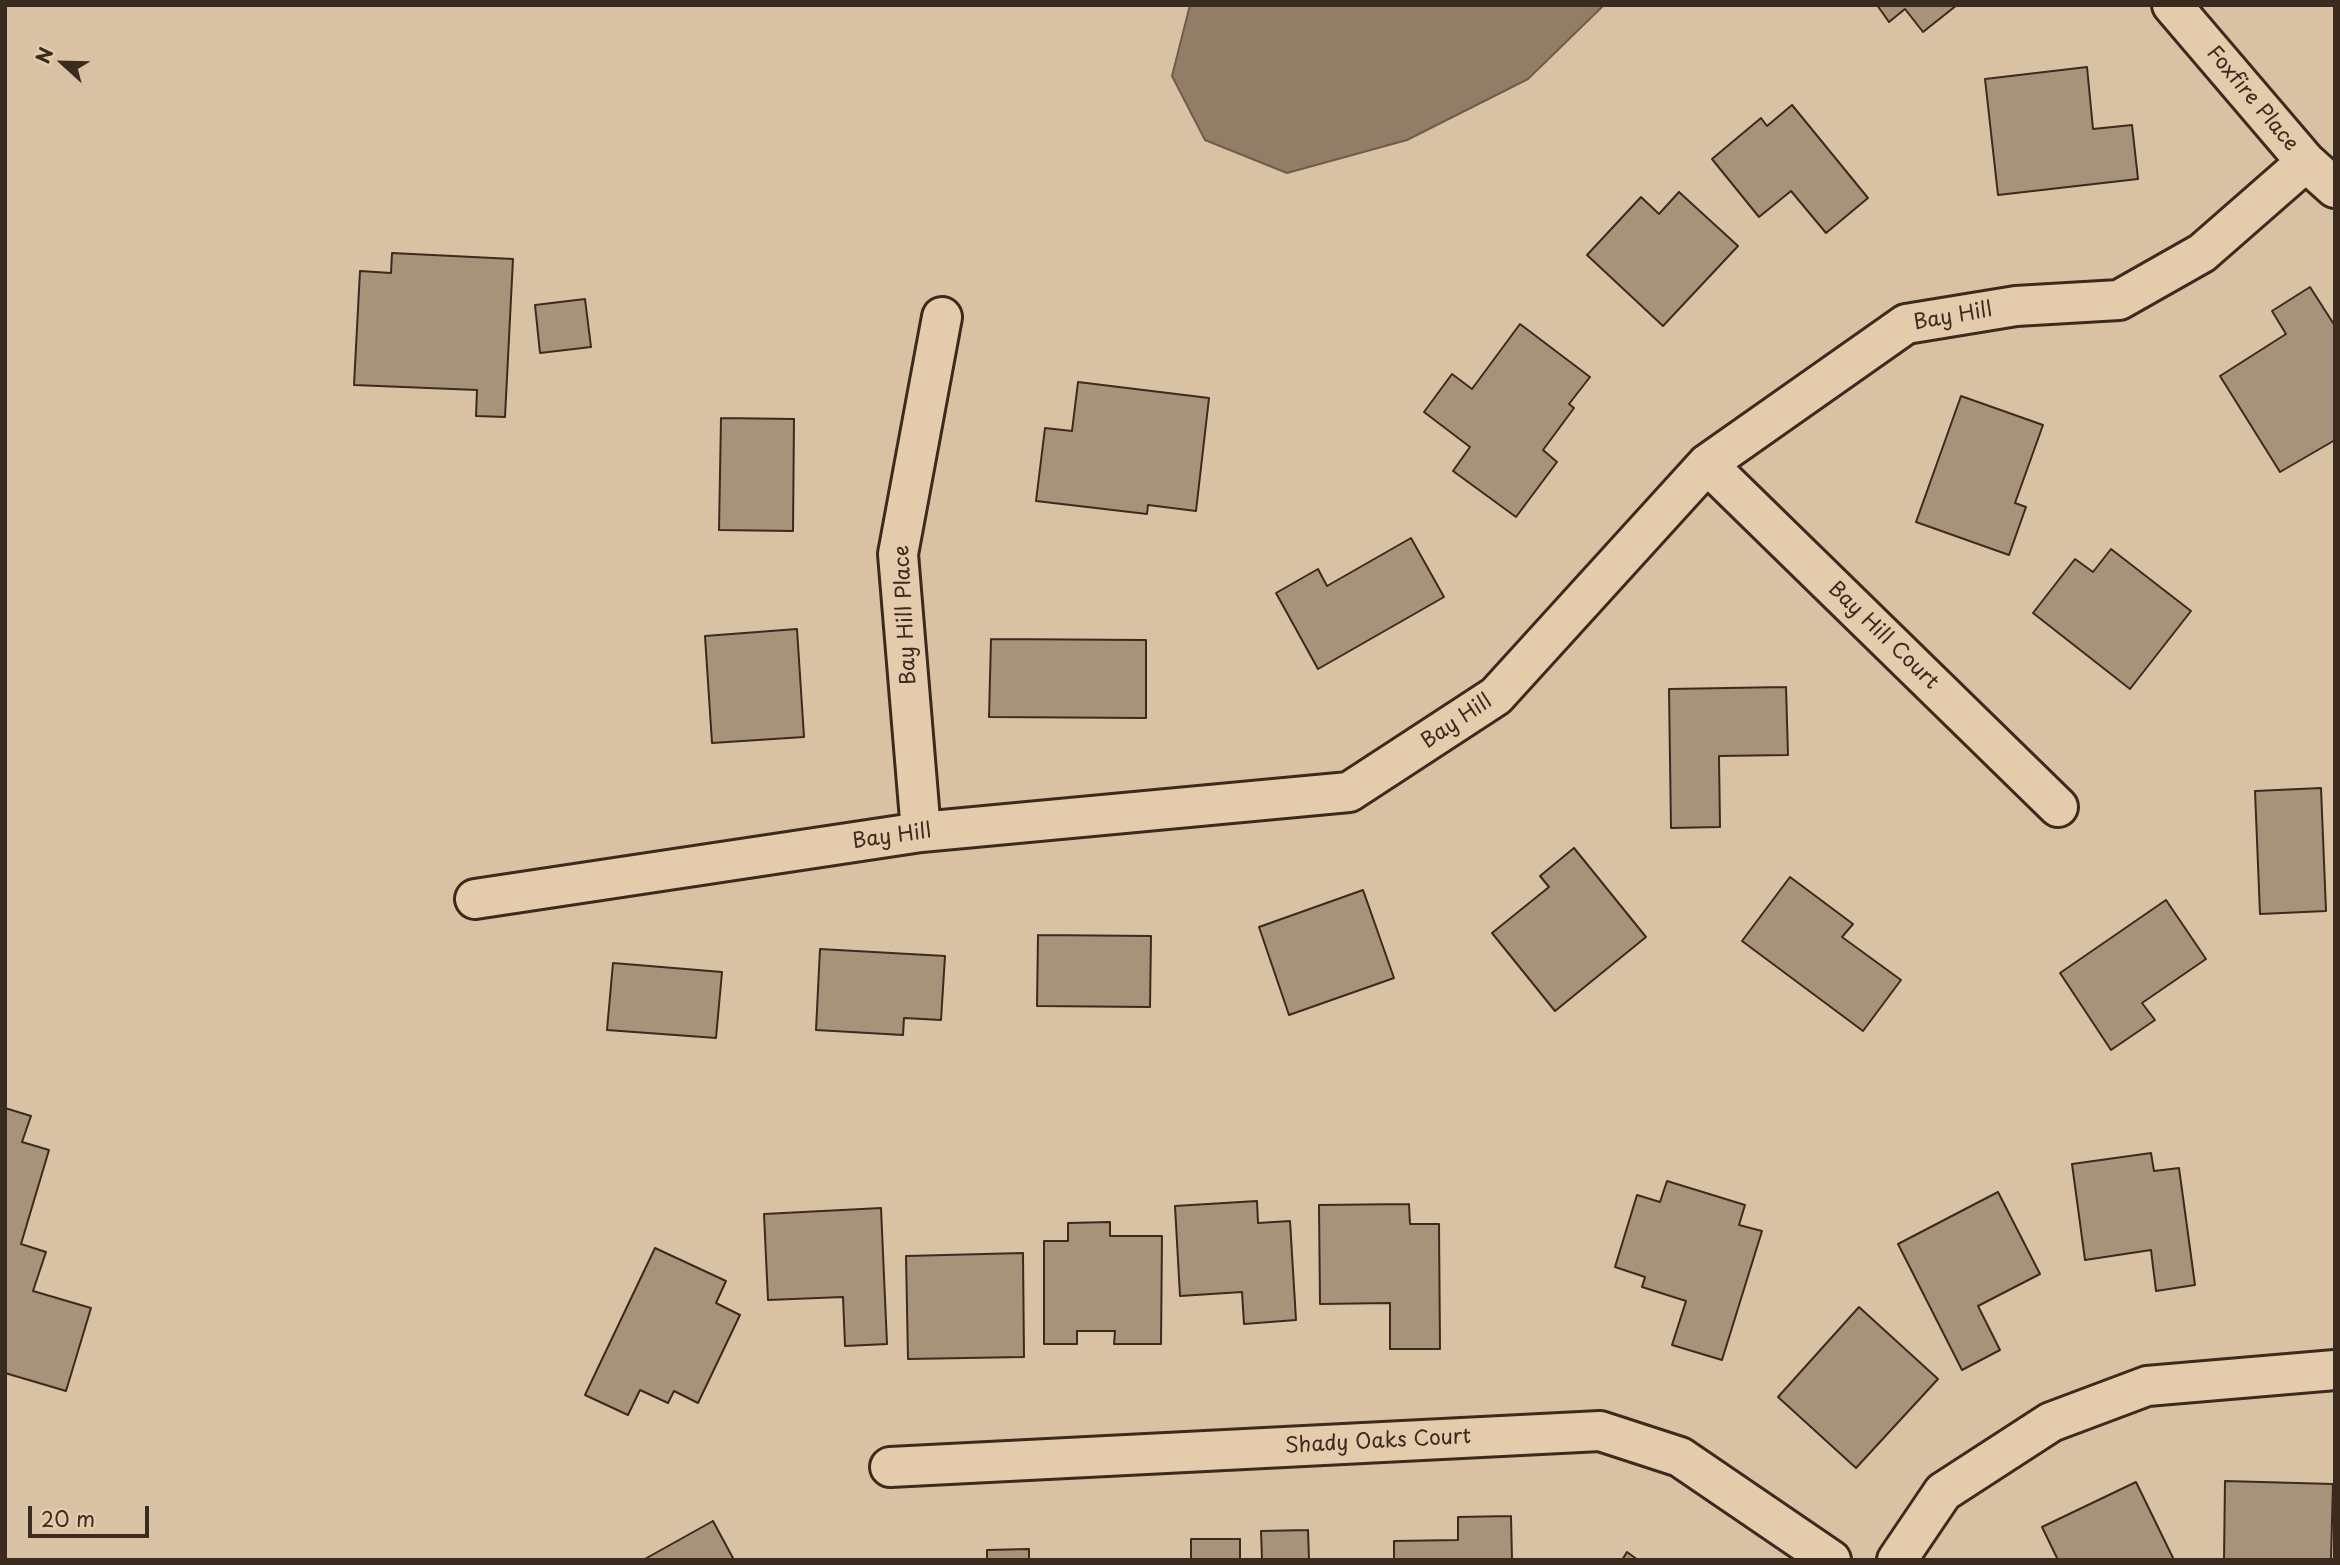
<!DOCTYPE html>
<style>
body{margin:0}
#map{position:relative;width:2340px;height:1565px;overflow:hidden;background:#d9c1a4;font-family:"Playpen Sans",sans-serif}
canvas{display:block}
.frame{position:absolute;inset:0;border:7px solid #3b2a1e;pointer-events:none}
.north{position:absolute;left:28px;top:28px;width:70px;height:70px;-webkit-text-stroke:5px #e3cbac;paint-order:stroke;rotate:292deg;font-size:19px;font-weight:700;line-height:28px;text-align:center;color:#3b2a1e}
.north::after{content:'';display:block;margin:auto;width:24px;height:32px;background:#3b2a1e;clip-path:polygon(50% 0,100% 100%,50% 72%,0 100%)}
.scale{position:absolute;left:28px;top:1506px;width:121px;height:32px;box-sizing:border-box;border:4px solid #3b2a1e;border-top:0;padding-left:9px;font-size:21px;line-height:24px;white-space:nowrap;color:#3b2a1e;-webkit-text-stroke:5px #e3cbac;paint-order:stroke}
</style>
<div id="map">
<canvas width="2340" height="1565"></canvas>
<div class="frame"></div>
<div class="north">N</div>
<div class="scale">20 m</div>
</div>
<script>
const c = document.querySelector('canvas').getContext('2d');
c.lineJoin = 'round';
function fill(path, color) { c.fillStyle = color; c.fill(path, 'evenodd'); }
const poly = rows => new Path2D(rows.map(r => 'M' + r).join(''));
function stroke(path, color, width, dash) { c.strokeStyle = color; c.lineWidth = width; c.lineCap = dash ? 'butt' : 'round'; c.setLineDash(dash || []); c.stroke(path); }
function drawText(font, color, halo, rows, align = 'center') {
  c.font = font + ' "Playpen Sans",sans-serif'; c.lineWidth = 5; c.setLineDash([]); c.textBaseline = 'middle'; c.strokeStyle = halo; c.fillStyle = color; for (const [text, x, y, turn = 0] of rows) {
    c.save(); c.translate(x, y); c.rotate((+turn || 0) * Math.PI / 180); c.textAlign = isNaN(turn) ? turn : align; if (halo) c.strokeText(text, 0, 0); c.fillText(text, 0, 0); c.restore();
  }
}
const water = poly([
 [1190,5,1604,5,1528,79,1407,140,1287,173,1205,140,1172,76,1190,5]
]);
const building = poly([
 [1877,5,1957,5,1923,32,1905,9,1889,22,1877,5],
 [2087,67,2093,129,2132,125,2138,179,1998,195,1985,79,2087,67],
 [1792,105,1868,198,1826,233,1791,191,1759,217,1712,159,1761,118,1767,126,1792,105],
 [1679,192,1738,246,1663,326,1587,255,1641,197,1659,214,1679,192],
 [392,253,513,259,505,417,476,416,477,390,354,385,360,271,391,273,392,253],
 [2310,287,2335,326,2335,440,2280,472,2220,376,2286,334,2272,311,2310,287],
 [585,299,591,347,540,353,535,305,585,299],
 [1520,324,1590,377,1569,404,1574,408,1543,450,1557,462,1516,517,1453,471,1470,447,1424,412,1452,374,1472,389,1520,324],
 [1078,382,1209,398,1196,511,1148,505,1147,514,1036,501,1045,428,1072,431,1078,382],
 [1961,396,2043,425,2015,503,2026,507,2009,555,1916,522,1961,396],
 [721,418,794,419,793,531,719,530,721,418],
 [1411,538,1444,597,1318,669,1276,593,1318,569,1327,586,1411,538],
 [2111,549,2191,611,2130,689,2033,613,2075,559,2093,572,2111,549],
 [797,629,804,737,712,743,705,636,797,629],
 [991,639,1146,640,1146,718,989,717,991,639],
 [1786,687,1788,755,1719,756,1720,827,1671,828,1669,689,1786,687],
 [2321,788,2326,911,2260,914,2255,791,2321,788],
 [1574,848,1646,937,1555,1011,1492,933,1549,887,1540,876,1574,848],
 [1790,877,1853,924,1842,937,1901,980,1863,1031,1742,941,1790,877],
 [1363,890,1394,978,1289,1015,1259,927,1363,890],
 [2166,900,2206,959,2142,1003,2155,1020,2111,1050,2060,973,2166,900],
 [1038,935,1151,936,1150,1007,1037,1006,1038,935],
 [820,949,945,956,941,1020,904,1018,903,1035,816,1030,820,949],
 [613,963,722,972,716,1038,607,1030,613,963],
 [5,1108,31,1116,22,1142,49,1150,21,1244,46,1252,33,1291,91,1308,66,1391,5,1373,5,1108],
 [2151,1153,2154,1171,2179,1168,2195,1285,2156,1291,2151,1250,2085,1260,2072,1164,2151,1153],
 [1667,1181,1745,1205,1739,1225,1762,1231,1722,1360,1672,1345,1686,1301,1642,1287,1645,1277,1615,1267,1637,1195,1660,1202,1667,1181],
 [1998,1192,2040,1274,1978,1306,2000,1350,1962,1370,1898,1244,1998,1192],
 [1257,1201,1258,1223,1290,1221,1296,1320,1244,1324,1242,1292,1180,1296,1175,1206,1257,1201],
 [1409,1204,1410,1224,1439,1224,1440,1349,1390,1349,1390,1303,1320,1304,1319,1205,1409,1204],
 [881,1208,887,1344,845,1346,843,1297,768,1300,764,1214,881,1208],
 [1110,1222,1110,1236,1162,1236,1161,1344,1114,1344,1115,1331,1077,1331,1077,1344,1044,1344,1044,1241,1068,1241,1068,1223,1110,1222],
 [655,1248,726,1281,716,1303,740,1315,698,1403,674,1391,668,1403,640,1390,628,1415,585,1395,655,1248],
 [1023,1253,1024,1357,908,1359,906,1256,1023,1253],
 [1859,1307,1938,1379,1856,1468,1778,1397,1859,1307],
 [2225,1481,2333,1484,2331,1560,2224,1560,2225,1481],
 [2136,1482,2174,1560,2058,1560,2042,1527,2136,1482],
 [1511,1516,1512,1560,1394,1560,1394,1541,1458,1540,1458,1517,1511,1516],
 [713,1521,734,1560,643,1560,713,1521],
 [1308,1530,1309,1560,1262,1560,1261,1531,1308,1530],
 [1191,1539,1240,1539,1240,1560,1191,1560,1191,1539],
 [1029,1549,1029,1560,987,1560,987,1550,1029,1549],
 [1627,1552,1638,1560,1622,1560,1627,1552]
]);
const street = poly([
 [2172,5,2306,162,2335,188],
 [1707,464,2058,807],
 [921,832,898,554,942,317],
 [475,899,921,832,1349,792,1496,696,1707,464,1906,324,2016,306,2119,300,2202,253,2306,162],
 [890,1467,1600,1431,1680,1457,1831,1560],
 [1897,1560,1943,1492,2051,1422,2147,1386,2335,1370]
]);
const streetNames = [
 ["Foxfire Place",2252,99,50],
 ["Bay Hill",1953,317,-10],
 ["Bay Hill Place",906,615,-93],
 ["Bay Hill Court",1883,636,44],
 ["Bay Hill",1457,722,-34],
 ["Bay Hill",892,837,-8],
 ["Shady Oaks Court",1378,1442,-3]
];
fill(water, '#927e67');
stroke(water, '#6f5c4a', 2);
fill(building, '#a7927a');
stroke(building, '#3b2a1e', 2);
stroke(street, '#3b2a1e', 44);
stroke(street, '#e3cbac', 38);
drawText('21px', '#3b2a1e', '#e3cbac', streetNames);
</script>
